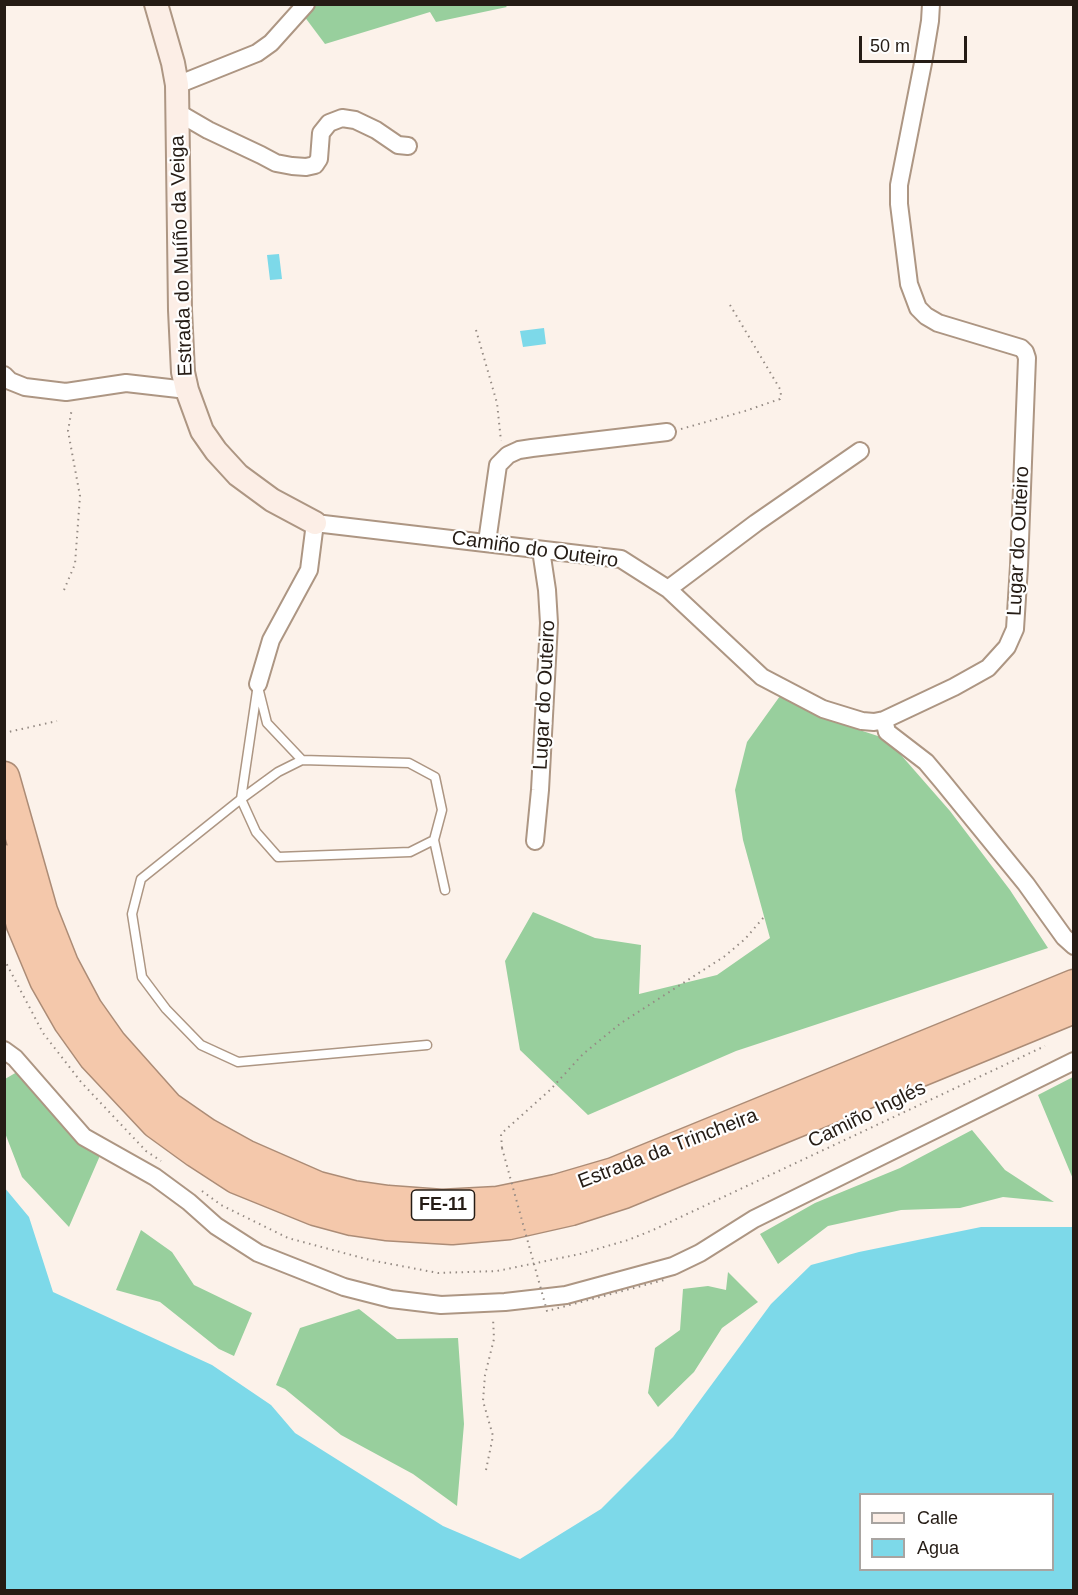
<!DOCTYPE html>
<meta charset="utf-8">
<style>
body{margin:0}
#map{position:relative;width:1078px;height:1595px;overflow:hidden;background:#fcf2ea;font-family:Helvetica,sans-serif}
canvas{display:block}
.frame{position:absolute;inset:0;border:6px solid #251c15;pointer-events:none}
.legend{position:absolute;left:859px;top:1493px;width:195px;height:78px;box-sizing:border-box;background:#fff;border:2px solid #a8a4a1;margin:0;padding:8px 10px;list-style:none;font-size:18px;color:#251c15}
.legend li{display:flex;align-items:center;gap:12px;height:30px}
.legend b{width:30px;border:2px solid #a8a4a1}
.scale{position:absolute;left:859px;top:36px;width:108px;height:27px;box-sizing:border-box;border:3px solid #251c15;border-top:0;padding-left:8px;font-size:18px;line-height:21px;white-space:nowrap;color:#251c15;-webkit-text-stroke:4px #fff;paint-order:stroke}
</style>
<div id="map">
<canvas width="1078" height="1595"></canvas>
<div class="frame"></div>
<ul class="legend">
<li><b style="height:8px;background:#fceee6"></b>Calle</li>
<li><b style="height:16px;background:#7dd9e9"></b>Agua</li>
</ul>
<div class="scale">50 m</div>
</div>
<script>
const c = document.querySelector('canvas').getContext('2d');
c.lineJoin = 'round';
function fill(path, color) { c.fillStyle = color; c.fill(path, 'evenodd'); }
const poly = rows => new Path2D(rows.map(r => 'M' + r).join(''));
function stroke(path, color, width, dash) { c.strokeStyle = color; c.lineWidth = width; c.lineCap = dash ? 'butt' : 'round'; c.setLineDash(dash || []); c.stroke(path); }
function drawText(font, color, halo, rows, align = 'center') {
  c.font = font + ' Helvetica,sans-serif'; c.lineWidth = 4.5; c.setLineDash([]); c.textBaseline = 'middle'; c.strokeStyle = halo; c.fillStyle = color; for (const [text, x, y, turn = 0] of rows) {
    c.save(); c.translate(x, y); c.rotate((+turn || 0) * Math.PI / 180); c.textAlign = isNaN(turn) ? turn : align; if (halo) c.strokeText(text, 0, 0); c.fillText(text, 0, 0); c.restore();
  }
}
const forest = poly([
 [317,4,504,4,507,7,436,22,430,12,325,44,304,16],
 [780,696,835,722,887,739,950,811,1010,890,1048,948,736,1051,588,1115,520,1050,505,961,533,912,595,938,641,945,639,994,717,975,770,938,743,840,735,790,747,742],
 [17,1072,102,1151,69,1227,22,1177,5,1133,5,1079],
 [1073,1077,1073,1179,1038,1095],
 [972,1130,1005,1170,1054,1202,1003,1197,960,1208,901,1210,828,1226,778,1264,760,1234,815,1203,900,1168],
 [141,1230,172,1252,194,1285,252,1313,234,1356,219,1349,160,1302,116,1290],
 [728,1272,758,1302,722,1328,694,1372,658,1407,648,1393,655,1348,680,1330,683,1289,708,1286,726,1290],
 [359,1309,397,1339,458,1338,464,1424,457,1506,413,1474,341,1435,285,1389,276,1385,300,1328]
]);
const water = poly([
 [279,254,282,279,270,280,267,255],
 [544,328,546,344,523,347,520,331],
 [4,1187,29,1217,53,1292,212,1365,271,1405,295,1433,443,1526,520,1559,601,1509,673,1437,771,1304,811,1265,859,1252,981,1227,1073,1227,1073,1590,5,1590],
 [860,1494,1052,1494,1052,1570,860,1570]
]);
const path = poly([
 [476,330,497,403,501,441],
 [681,429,745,411,780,399,781,395,780,389,730,305],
 [64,590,75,564,80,496,68,431,72,408],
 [4,733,57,721],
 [4,959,43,1033,81,1082,146,1151,161,1161],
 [502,1148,501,1134,550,1090,583,1054,621,1023,725,956,745,939,764,917],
 [202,1191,221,1205,288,1238,370,1260,438,1273,497,1271,580,1254,628,1240,653,1230,1045,1046],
 [486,1470,493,1436,483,1401,485,1375,494,1339,493,1318]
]);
const lane = poly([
 [258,684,241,799,141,879,132,914,142,977,166,1009,201,1045,238,1062,427,1045],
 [259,691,267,723,302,760,409,763,435,777,442,810,434,840,445,890],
 [302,760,278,772,241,799,256,832,278,857,410,852,434,840]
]);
const street = poly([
 [177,85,257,53,271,43,306,4],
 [177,112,208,130,261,155,276,163,292,166,306,167,315,165,319,159,321,133,329,123,342,118,355,120,376,130,398,145,408,146],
 [4,375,10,381,25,387,66,392,126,383,187,390],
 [487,542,498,465,508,455,519,450,532,448,667,432],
 [668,589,756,523,860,451],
 [258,684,271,640,309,570,315,523,621,559,668,589,762,677,823,709,862,721,874,722,884,720,954,687,988,668,1007,647,1015,629,1019,566,1027,358,1025,352,1021,348,938,323,926,316,918,308,909,284,899,204,899,185,923,63,930,21,931,4],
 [884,720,887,732,926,762,942,781,1026,884,1064,937,1074,946],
 [535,841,540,790,549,623,547,590,541,550],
 [4,1050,15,1058,84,1137,155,1177,189,1202,216,1226,258,1253,344,1287,391,1299,441,1305,505,1302,566,1295,673,1266,700,1253,754,1219,1074,1061]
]);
const secondary = poly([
 [156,4,173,63,177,85,180,310,183,372,187,390,202,431,216,451,238,475,272,500,315,523]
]);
const highway = poly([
 [4,777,42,911,63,964,87,1009,111,1043,168,1107,207,1134,245,1155,318,1187,353,1196,388,1201,442,1205,498,1202,556,1190,614,1173,1074,985],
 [4,860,22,925,45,980,69,1022,94,1057,156,1123,196,1152,236,1178,315,1210,352,1220,386,1225,452,1229,509,1224,571,1210,624,1193,1074,1008]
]);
const pathBridge = poly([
 [502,1148,547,1311,664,1280]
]);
const shields = [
 [443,1205,63]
];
const shieldNames = [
 ["FE-11",443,1205]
];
const streetNames = [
 ["Estrada do Muíño da Veiga",182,256,-92],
 ["Lugar do Outeiro",1019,541,-87],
 ["Camiño do Outeiro",535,550,8],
 ["Lugar do Outeiro",545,695,-87],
 ["Camiño Inglés",867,1115,-26],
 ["Estrada da Trincheira",668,1149,-21]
];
fill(forest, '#98cf9d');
fill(water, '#7dd9e9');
stroke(lane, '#ad9683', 11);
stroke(street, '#ad9683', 20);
stroke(secondary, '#ad9683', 26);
stroke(highway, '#ac8c76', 33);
stroke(path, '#958b84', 2, [1.5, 4.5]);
stroke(lane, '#fff', 8);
stroke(street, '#fff', 16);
stroke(secondary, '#fceee6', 22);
stroke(highway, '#f4c8ab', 30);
stroke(pathBridge, '#958b84', 2, [1.5, 4.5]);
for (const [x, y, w] of shields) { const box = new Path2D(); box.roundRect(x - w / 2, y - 15, w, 30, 4.5); c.fillStyle = '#fff'; c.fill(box); stroke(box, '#251c15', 1.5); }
drawText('bold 18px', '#251c15', null, shieldNames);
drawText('20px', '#251c15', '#fff', streetNames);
</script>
